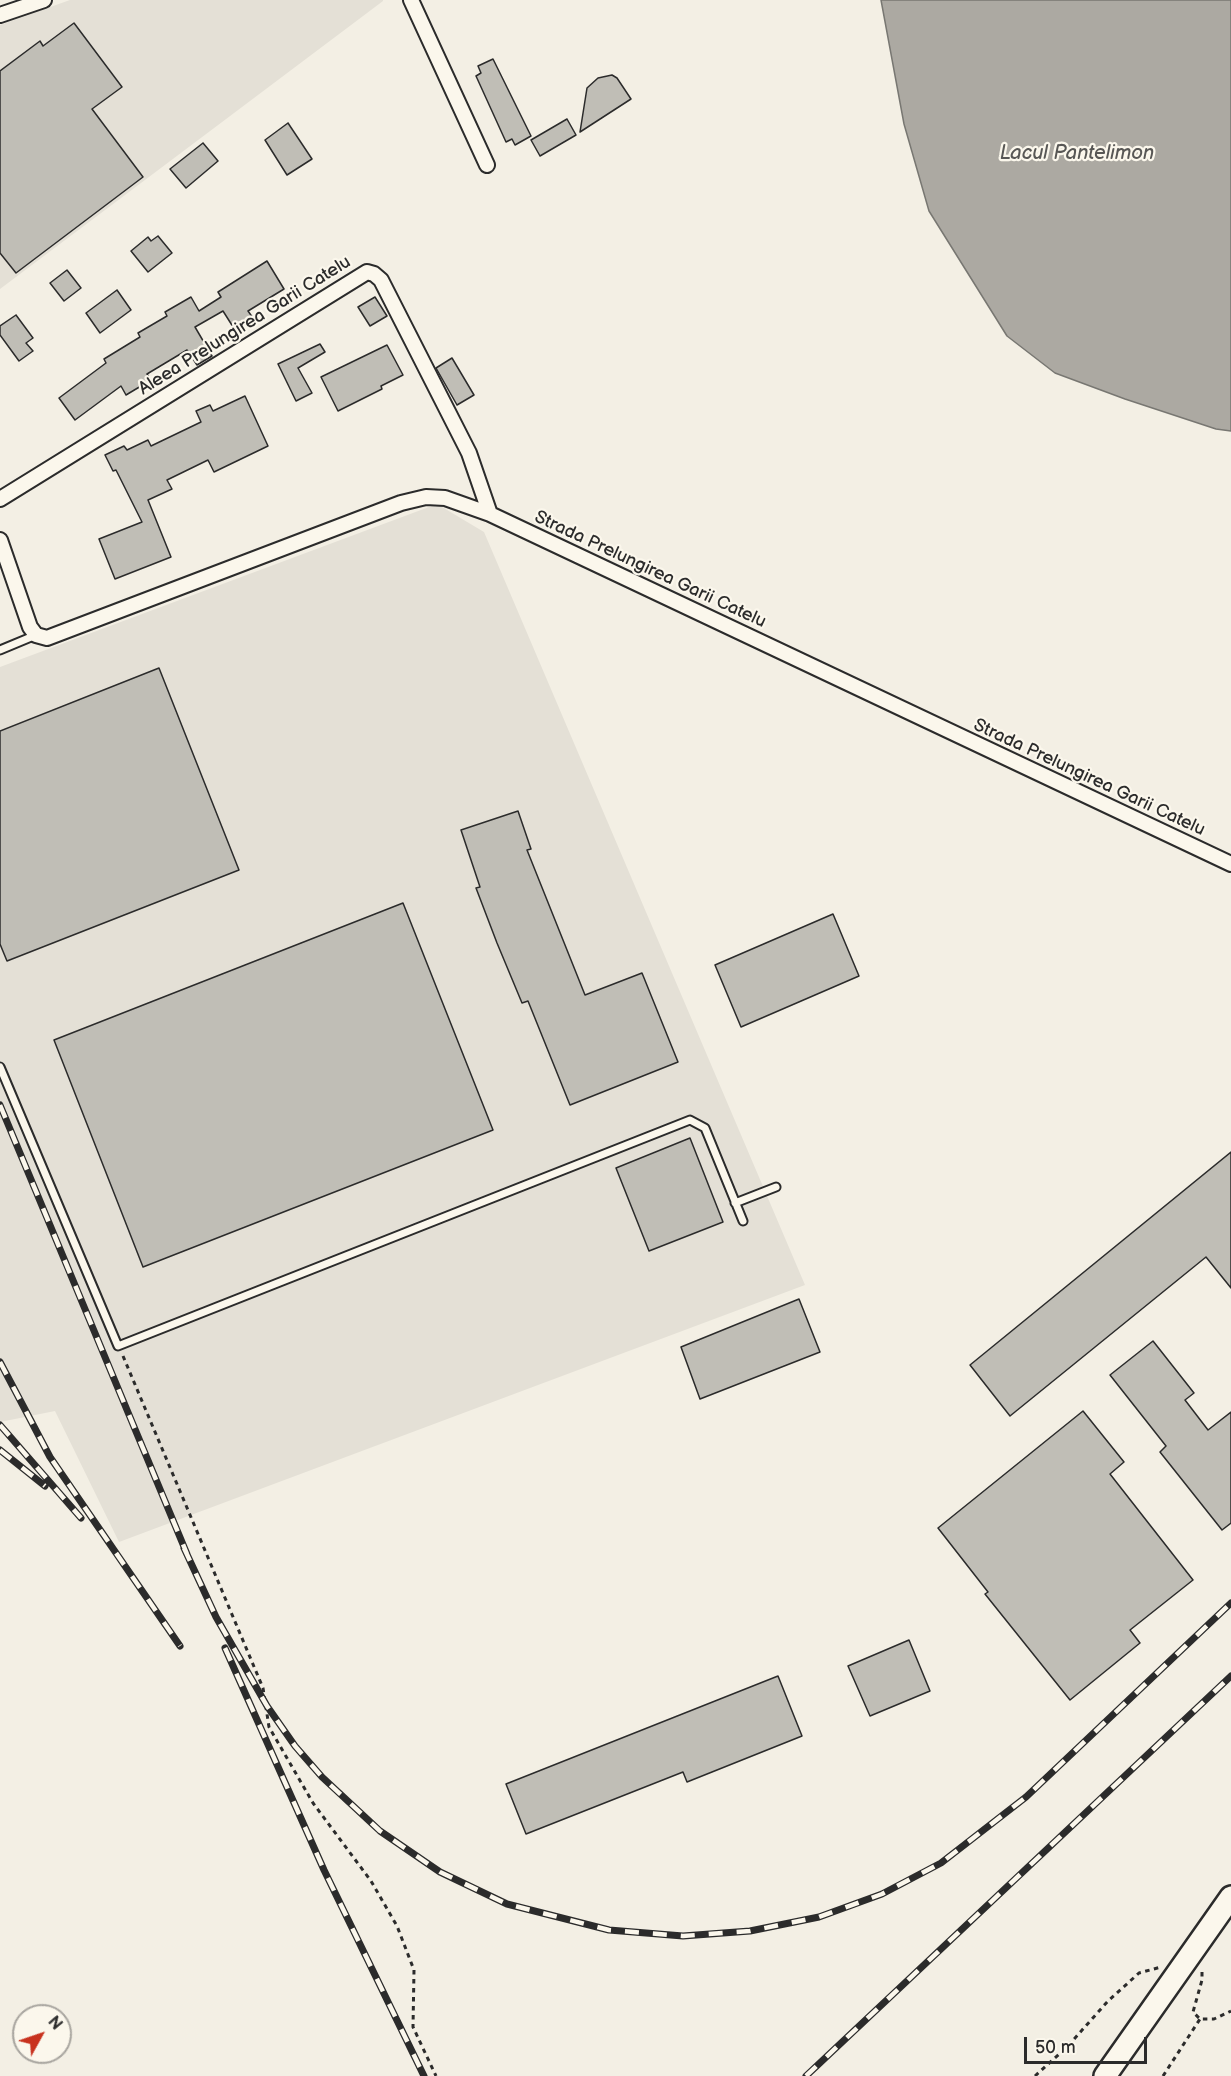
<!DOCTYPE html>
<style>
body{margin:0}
#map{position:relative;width:1231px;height:2076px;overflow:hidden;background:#f3efe4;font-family:"Balsamiq Sans",sans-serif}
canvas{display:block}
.north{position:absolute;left:12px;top:2004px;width:60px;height:60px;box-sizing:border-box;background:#fbf7ec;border:2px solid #a8a59f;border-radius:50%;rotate:50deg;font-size:16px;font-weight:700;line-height:24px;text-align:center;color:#2b2b2b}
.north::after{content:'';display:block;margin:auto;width:21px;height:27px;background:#c8321e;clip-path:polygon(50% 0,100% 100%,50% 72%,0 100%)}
.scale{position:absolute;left:1024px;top:2037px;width:123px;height:27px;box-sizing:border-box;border:3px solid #2b2b2b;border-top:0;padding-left:8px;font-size:18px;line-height:21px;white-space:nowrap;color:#2b2b2b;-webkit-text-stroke:4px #fbf7ec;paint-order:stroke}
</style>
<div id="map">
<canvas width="1231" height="2076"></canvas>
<div class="north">N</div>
<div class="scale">50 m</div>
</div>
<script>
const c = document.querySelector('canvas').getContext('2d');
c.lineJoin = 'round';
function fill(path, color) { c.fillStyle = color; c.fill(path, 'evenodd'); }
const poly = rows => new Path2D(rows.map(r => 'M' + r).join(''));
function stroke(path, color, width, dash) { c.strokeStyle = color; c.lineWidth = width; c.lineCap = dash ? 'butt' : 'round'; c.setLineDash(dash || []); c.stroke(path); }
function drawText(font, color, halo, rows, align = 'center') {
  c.font = font + ' "Balsamiq Sans",sans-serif'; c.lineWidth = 4.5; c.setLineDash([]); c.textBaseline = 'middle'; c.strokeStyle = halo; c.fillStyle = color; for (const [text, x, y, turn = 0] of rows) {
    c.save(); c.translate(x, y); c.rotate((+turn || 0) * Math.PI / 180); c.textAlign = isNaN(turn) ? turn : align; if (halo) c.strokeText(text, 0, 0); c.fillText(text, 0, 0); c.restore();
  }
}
const built = poly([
 [70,0,383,0,383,1,0,289,0,25],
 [437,504,484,532,805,1285,119,1542,55,1411,0,1422,0,667]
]);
const water = poly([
 [881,0,1231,0,1231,431,1216,429,1125,399,1055,373,1007,336,929,211,904,124,881,0]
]);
const building = poly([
 [74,23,122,87,92,109,143,177,16,273,0,253,0,71,40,41,43,46,74,23],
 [493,59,531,136,515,145,512,139,506,142,476,76,481,73,478,66,493,59],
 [612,75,617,78,631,99,580,132,587,88,598,78,612,75],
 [567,119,576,135,540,156,531,140,567,119],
 [288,123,312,159,287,175,265,140,288,123],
 [203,143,218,161,186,188,170,169,203,143],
 [158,236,172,253,148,272,131,251,148,237,151,241,158,236],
 [267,261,284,289,248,311,253,318,235,330,223,311,195,327,212,356,197,365,187,350,147,374,151,380,126,395,121,386,75,420,59,398,106,363,104,359,140,337,138,333,167,316,165,312,191,297,199,311,221,297,218,292,267,261],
 [67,270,81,288,64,301,50,283,67,270],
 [117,290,131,310,100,333,86,313,117,290],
 [375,297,387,316,370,326,358,307,375,297],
 [16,315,33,338,26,343,33,351,19,361,0,335,0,326,16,315],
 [320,344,325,352,298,368,312,393,296,401,278,364,320,344],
 [387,345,403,375,381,386,382,389,338,411,321,377,387,345],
 [452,358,474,395,457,405,436,368,452,358],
 [245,396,268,446,214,472,208,460,167,480,172,489,148,500,171,557,115,579,99,539,142,522,116,470,113,471,105,455,124,446,127,450,148,440,151,446,201,422,196,411,210,405,213,411,245,396],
 [159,668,239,870,7,961,0,944,0,731,159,668],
 [518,811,531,849,527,850,585,995,642,973,678,1062,570,1105,528,1001,522,1003,497,943,476,888,480,887,461,830,518,811],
 [403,903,493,1130,143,1267,54,1040,403,903],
 [833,914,859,976,741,1027,715,965,833,914],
 [690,1138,723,1222,649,1251,616,1168,690,1138],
 [1231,1152,1231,1288,1206,1257,1010,1416,970,1365,1231,1152],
 [799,1299,820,1352,700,1399,681,1347,799,1299],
 [1153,1341,1194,1393,1185,1400,1208,1430,1231,1412,1231,1523,1222,1530,1160,1452,1166,1446,1110,1375,1153,1341],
 [1083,1411,1124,1462,1110,1474,1193,1580,1130,1630,1140,1643,1070,1700,985,1594,988,1592,938,1528,1083,1411],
 [909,1640,930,1691,870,1716,848,1666,909,1640],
 [778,1676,802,1736,687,1782,683,1772,526,1834,506,1784,778,1676]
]);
const path = poly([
 [123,1356,263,1688,269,1727,313,1803,371,1881,397,1926,414,1970,413,2027,436,2076],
 [1202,1972,1202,1980,1193,2012,1200,2019,1214,2019,1231,2011],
 [1035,2076,1067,2047,1108,2001,1139,1973,1161,1967],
 [1163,2076,1200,2019]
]);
const lane = poly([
 [0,650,36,635],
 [0,1067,118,1346,690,1120,705,1128,743,1221],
 [735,1203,776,1187]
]);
const street = poly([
 [411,0,487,165],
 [0,15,44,0],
 [0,499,367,272,374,274,381,280,469,453,490,514],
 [0,540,30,627,36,635,47,638,401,503,426,497,445,498,490,514,1231,864]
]);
const primary = poly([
 [1105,2076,1231,1897]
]);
const rail = poly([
 [0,1105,187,1554],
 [0,1362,50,1457,180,1646],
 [0,1425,81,1518],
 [0,1450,45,1486],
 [184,1548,216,1617,267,1706,295,1746,322,1777,380,1831,440,1872,507,1904,609,1930,683,1936,750,1931,819,1917,882,1894,941,1863,1026,1797,1231,1603],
 [225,1648,324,1870,424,2076],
 [806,2076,1231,1676]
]);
const streetNames = [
 ["Aleea Prelungirea Garii Catelu",245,326,-32],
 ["Strada Prelungirea Garii Catelu",650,570,25],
 ["Strada Prelungirea Garii Catelu",1089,778,25]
];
const waterNames = [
 ["Lacul Pantelimon",1077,154]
];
fill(built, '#e4e0d6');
fill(water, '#aca9a2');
stroke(water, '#787772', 1.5);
fill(building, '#c0beb6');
stroke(building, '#2b2b2b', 1.5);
stroke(lane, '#2b2b2b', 11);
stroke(street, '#2b2b2b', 18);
stroke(primary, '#2b2b2b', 26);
stroke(path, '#2b2b2b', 3, [4.5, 4.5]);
stroke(lane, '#fbf7ec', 7);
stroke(street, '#fbf7ec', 14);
stroke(primary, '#fbf7ec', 21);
stroke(rail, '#2b2b2b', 7);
stroke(rail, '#fbf7ec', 4.5, [14]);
drawText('18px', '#2b2b2b', '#fbf7ec', streetNames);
drawText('italic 20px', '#585755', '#fbf7ec', waterNames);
</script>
